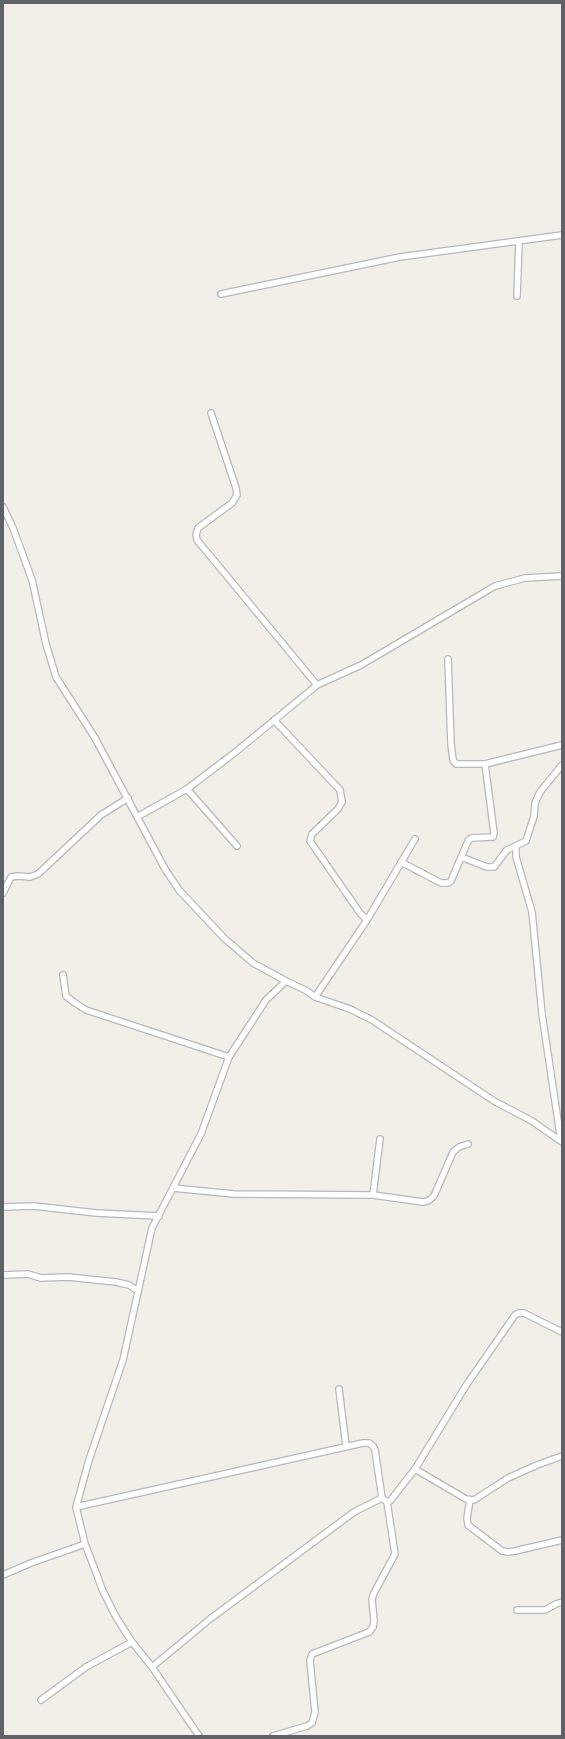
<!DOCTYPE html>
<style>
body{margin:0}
#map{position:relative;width:565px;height:1739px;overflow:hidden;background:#f1efe8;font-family:"Source Sans 3",sans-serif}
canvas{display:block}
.frame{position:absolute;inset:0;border:4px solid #5f6368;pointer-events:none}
</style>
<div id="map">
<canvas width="565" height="1739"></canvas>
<div class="frame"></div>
</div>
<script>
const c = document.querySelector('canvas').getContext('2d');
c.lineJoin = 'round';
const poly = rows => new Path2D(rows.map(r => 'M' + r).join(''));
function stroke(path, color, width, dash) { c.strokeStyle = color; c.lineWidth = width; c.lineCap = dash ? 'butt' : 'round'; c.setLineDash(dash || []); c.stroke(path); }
const minor = poly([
 [221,294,400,257,562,235],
 [517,296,519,241],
 [211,413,236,488,237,495,232,503,198,528,196,535,197,540,317,685],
 [3,507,13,528,32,580,46,644,56,677,95,738,165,869,179,890,224,938,253,963,286,981,307,991,315,997,350,1009,372,1020,494,1101,532,1121,562,1142],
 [448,659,451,744,453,760,456,764,485,764,562,745],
 [274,720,340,790,342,802,338,809,312,834,310,841,360,913,367,920,315,997],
 [187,789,237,846],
 [137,817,187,789,233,754,317,685,361,665,495,586,525,578,562,576],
 [516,846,516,857,532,912,542,1014,561,1141],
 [461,857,487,867,494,867,507,850,526,841,534,816,535,803,540,792,562,765],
 [401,862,441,883,448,883,451,881,468,841,471,838,493,837,494,833,485,764],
 [3,893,11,877,17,876,30,877,38,874,101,815,128,798],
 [367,920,415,839],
 [63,975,66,996,75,1003,86,1010,229,1057],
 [173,1188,234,1194,373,1195,423,1202,428,1201,434,1196,453,1152,459,1147,468,1144],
 [373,1195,380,1139],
 [3,1207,34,1206,96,1213,159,1216],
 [3,1275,28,1274,41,1278,68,1277,116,1282,129,1285,138,1291],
 [339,1389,346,1446],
 [415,1469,466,1499,474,1500,508,1478,537,1465,562,1456],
 [470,1500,467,1518,468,1525,502,1551,508,1552,515,1551,562,1540],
 [76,1507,363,1443,369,1443,373,1446,375,1450,382,1498,387,1502,390,1501,415,1469,467,1384,515,1315,519,1313,524,1313,562,1332],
 [3,1575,31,1563,85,1544],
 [517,1610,545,1610,556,1604,562,1602],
 [152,1667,210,1619,354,1512,382,1498],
 [41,1700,86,1667,132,1642],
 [199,1736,152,1667,132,1642,116,1617,102,1589,97,1575,85,1544,76,1507,89,1460,123,1360,152,1228,201,1134,229,1057,266,1000,286,981],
 [273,1736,307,1726,312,1723,315,1712,310,1661,312,1654,369,1632,373,1627,374,1621,372,1599,374,1593,395,1554,387,1502]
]);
stroke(minor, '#b5b8bc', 8);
stroke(minor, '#fff', 5.5);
</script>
